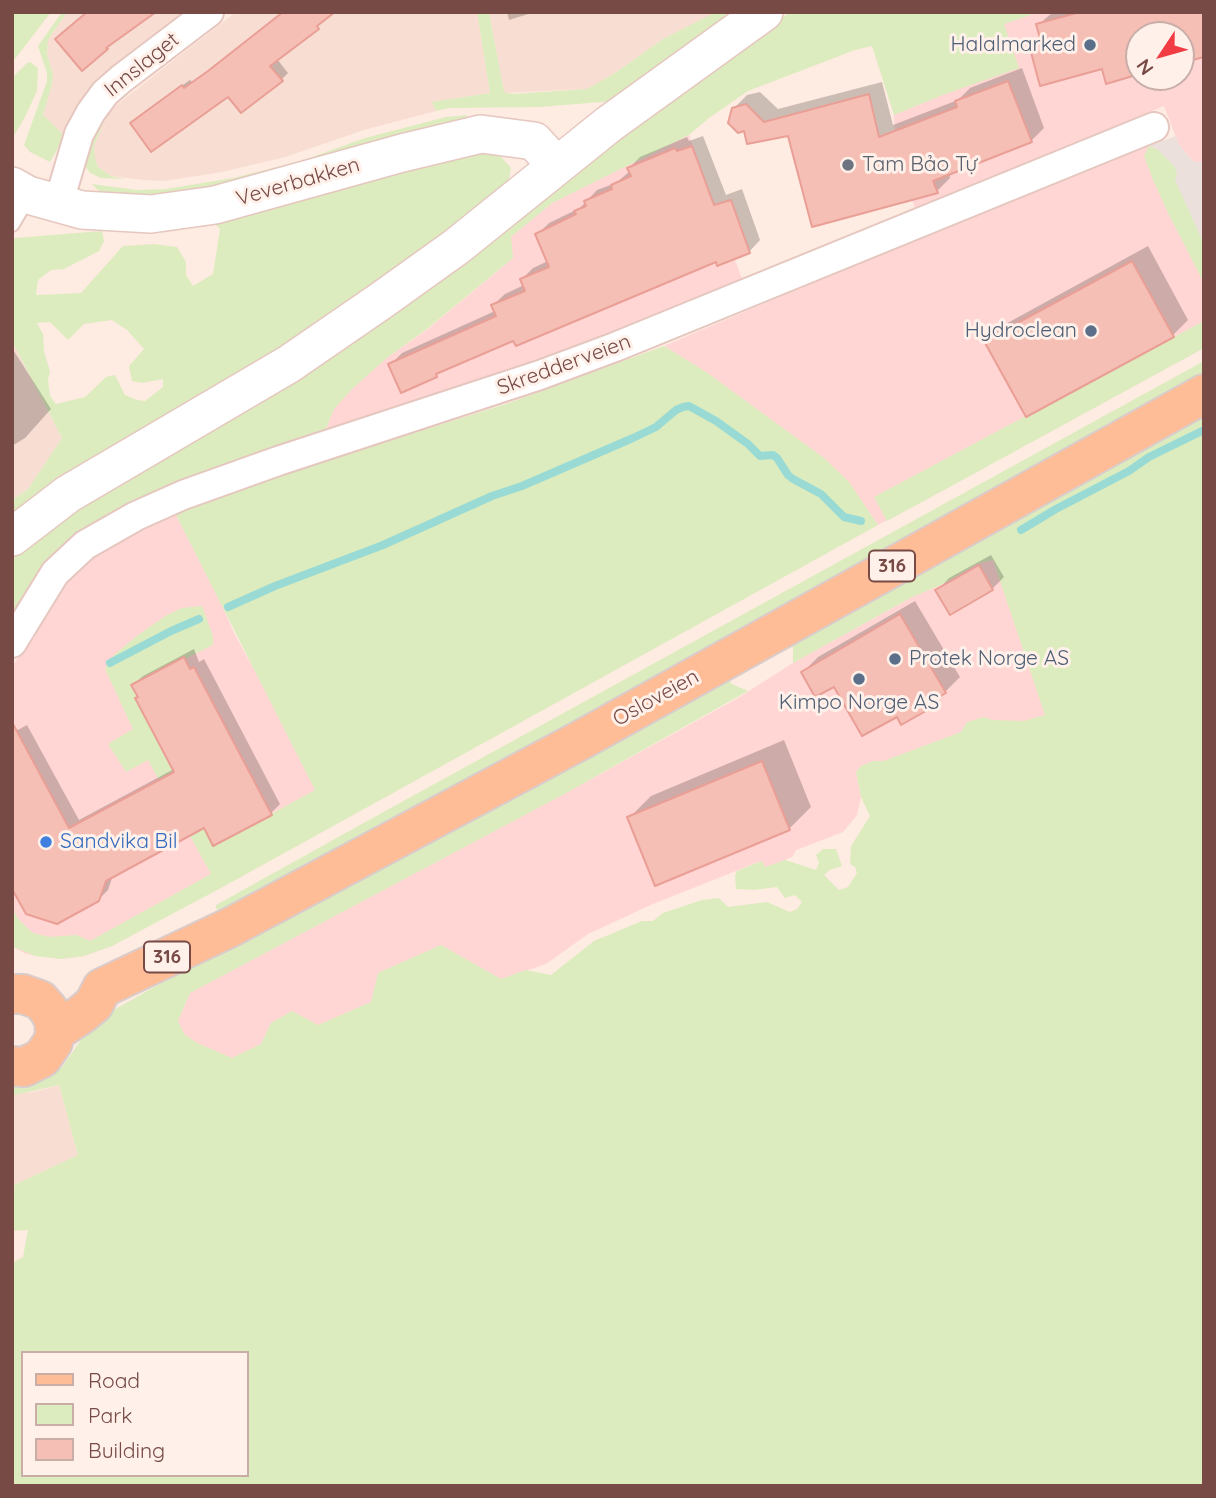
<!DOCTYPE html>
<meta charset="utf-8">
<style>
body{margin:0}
#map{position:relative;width:1216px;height:1498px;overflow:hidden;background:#feebe1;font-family:Quicksand,sans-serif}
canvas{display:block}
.frame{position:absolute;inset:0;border:14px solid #774a46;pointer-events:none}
.legend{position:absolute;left:21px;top:1351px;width:228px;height:126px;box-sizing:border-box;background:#fff1e9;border:2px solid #c9aea8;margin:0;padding:9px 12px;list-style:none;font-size:21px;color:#774a46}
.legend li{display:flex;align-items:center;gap:14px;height:35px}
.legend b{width:35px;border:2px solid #c9aea8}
.north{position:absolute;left:1125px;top:21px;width:70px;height:70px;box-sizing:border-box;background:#fff1e9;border:2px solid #c9aea8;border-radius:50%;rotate:234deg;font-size:19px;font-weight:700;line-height:28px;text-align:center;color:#774a46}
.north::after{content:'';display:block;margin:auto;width:24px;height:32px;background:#f23c43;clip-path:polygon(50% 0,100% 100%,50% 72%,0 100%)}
</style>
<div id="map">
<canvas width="1216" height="1498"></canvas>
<div class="frame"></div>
<ul class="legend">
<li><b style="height:9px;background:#ffbd97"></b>Road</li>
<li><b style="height:19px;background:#ddecbe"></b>Park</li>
<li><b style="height:19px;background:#f6bfb6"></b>Building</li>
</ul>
<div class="north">N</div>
</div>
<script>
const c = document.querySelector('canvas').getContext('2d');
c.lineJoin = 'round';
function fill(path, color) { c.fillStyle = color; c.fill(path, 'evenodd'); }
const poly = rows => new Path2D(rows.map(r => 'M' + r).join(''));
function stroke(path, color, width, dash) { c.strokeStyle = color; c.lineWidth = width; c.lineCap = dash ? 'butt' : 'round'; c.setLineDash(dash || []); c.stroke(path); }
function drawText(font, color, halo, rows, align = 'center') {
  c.font = font + ' Quicksand,sans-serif'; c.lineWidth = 6; c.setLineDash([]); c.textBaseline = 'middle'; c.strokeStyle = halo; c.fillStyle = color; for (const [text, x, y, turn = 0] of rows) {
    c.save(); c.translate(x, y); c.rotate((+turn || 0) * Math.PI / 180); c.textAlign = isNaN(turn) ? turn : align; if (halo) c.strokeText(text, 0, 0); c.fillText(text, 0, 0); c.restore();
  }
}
const residential = poly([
 [67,12,185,12,93,84,70,117,65,136,43,115,52,85,53,74,47,54,48,40],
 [236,12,477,12,490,93,433,102,436,111,367,129,285,157,222,172,164,181,143,180,111,176,98,167,94,159,94,146,105,119,115,106],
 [489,12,716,12,663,39,615,73,587,89,504,93],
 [12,341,62,438,28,489,12,500],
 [59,1085,78,1155,12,1186,12,1095,38,1091]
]);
const commercial = poly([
 [1039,12,1204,12,1204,162,1194,162,1179,145,1164,106,915,209,895,139,894,115,940,96,1004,24],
 [1139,35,1181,35,1181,77,1139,77],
 [689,135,742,279,673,310,501,378,318,436,326,429,334,409,353,388,388,357,428,329,513,258,510,237,552,203],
 [1149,146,1204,258,1204,348,878,525,849,482,824,458,706,372,664,346,867,260],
 [175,513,217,594,234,633,338,822,112,946,84,956,61,959,26,954,12,946,12,666,34,638,48,602,59,586,86,561,111,543],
 [993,560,1046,716,1024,721,967,722,962,732,884,761,873,761,856,772,861,797,857,815,843,832,796,850,792,857,765,868,761,861,653,904,588,934,546,964,501,979,441,945,379,973,371,1002,318,1025,271,1023,261,1044,232,1058,196,1043,184,1034,178,1021,190,993,568,792,738,698,793,663,912,597,943,584,977,564]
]);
const industrial = poly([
 [1176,136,1179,145,1194,162,1204,162,1204,258,1149,146]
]);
const green = poly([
 [12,12,51,12,12,63],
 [62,12,67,12,48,40,47,54,53,74,52,85,43,115,65,136,50,162,30,152,24,145,47,81,47,73,38,46],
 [477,12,489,12,504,92,513,94,587,89,615,73,663,39,716,12,742,12,614,101,540,107,449,108,436,111,432,102,490,93],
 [790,12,1039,12,1004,24,1019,68,940,96,894,115,872,46,855,50,748,91,709,118,689,135,552,203,511,237,513,258,427,329,388,357,353,388,334,409,326,429,318,436,153,497,12,621,12,557,30,540],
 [30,62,38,68,37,91,25,117,12,139,12,78,27,63],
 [467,115,466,122,183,197,104,196,92,184,137,190,166,189,233,178,301,161,365,138,446,117],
 [105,119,94,146,95,159,98,167,111,176,125,179,101,178,90,173,85,166,88,146,96,129],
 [1149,146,1158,150,1174,166,1177,173,1175,180,1204,244,1204,283,1169,215,1153,180,1144,156],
 [496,151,511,168,508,184,390,279,12,519,12,500,28,489,62,438,12,341,12,242,15,238,102,231,104,241,99,251,64,269,51,270,38,280,36,295,81,293,123,246,154,244,177,247,186,262,186,275,193,286,213,274,220,229,209,219,439,154],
 [112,320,127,330,144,349,129,366,132,381,142,383,163,379,163,387,145,401,137,400,125,395,115,375,106,377,85,397,56,404,50,396,48,380,50,371,44,352,43,334,37,323,50,322,68,340,84,324],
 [1204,321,1204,348,957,483,887,521,874,497],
 [664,346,706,372,824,458,849,482,878,525,221,888,112,946,84,956,61,959,35,956,12,946,12,908,19,920,33,933,49,937,77,935,90,941,211,874,148,760,126,772,108,744,133,729,105,669,114,655,138,635,167,615,182,608,202,606,213,636,213,645,185,659,184,657,131,685,138,697,135,699,213,846,315,790,175,513,290,472,506,404],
 [1204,361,1204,378,238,904,220,910,216,909,216,905,378,815],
 [1204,416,1204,1486,12,1486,12,1263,23,1257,28,1230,12,1231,12,1186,78,1155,59,1085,15,1095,12,1094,12,1085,34,1082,50,1076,62,1067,88,1030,107,1014,156,986,727,678,732,684,748,691,568,792,190,993,178,1021,184,1034,197,1043,232,1058,261,1044,271,1023,292,1011,318,1025,371,1002,378,973,441,945,501,979,526,970,551,975,594,941,642,921,653,921,663,913,702,900,719,898,728,907,767,902,790,912,797,909,802,902,795,895,785,898,777,887,754,890,736,889,735,876,737,871,762,861,765,867,785,860,816,870,819,863,816,855,823,849,836,849,842,866,830,870,824,875,839,890,848,887,857,873,855,867,850,864,851,846,870,816,861,797,856,772,861,766,873,761,884,761,961,732,967,722,984,717,992,720,1024,721,1045,715,993,560,977,564,943,584,912,597,793,663,793,642],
 [23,1353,247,1353,247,1475,23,1475]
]);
const shadow = poly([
 [507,12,535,12,509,20],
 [1053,12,1204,12,1181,61,1181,35,1139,35,1139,73,1107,82,1103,67,1031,46,1041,36,1038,25],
 [323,19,317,28,277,59,288,73,281,80,139,116,190,80,192,82,217,64],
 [1022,68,1044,128,1031,141,949,173,950,178,937,191,790,134,745,129,733,109,747,95,760,92,778,109,882,82,893,125,958,100,970,88],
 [703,136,726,195,742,189,760,240,749,252,717,259,514,339,440,371,436,375,390,365,402,353,495,311,493,305,505,294,524,285,522,279,533,268,548,261,537,235,549,223,580,208,597,190,616,183,630,171,629,168,640,157,687,137,689,141],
 [1148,246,1188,320,1173,335,986,342,1002,326],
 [12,348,51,409,25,438,12,446],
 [991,555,1004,577,992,589,938,590,949,578],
 [915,601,960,677,932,705,897,715,834,684,803,672,818,657],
 [194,649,199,662,204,659,280,804,271,813,214,844,204,826,113,875,108,890,98,900,12,733,27,725,79,820,174,769,133,685,143,676],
 [784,740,811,807,789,829,629,818,651,796]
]);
const stream = poly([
 [1021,530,1056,509,1129,471,1149,457,1204,430],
 [228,607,275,586,383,545,492,496,522,486,633,438,656,427,676,410,683,407,689,406,716,421,748,444,760,456,773,455,777,458,788,475,793,479,821,494,844,517,861,521],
 [110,663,171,631,199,619]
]);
const building = poly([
 [87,12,156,12,106,48,108,49,82,71,55,39,87,12],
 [283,12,335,12,317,26,319,29,270,66,283,81,241,113,228,97,151,152,130,123,182,85,184,88,208,71,283,12],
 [1080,12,1204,12,1204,57,1181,63,1181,35,1139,35,1139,64,1133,66,1136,75,1106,84,1102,69,1040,86,1029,45,1041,42,1036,24,1080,12],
 [1008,81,1032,142,933,181,938,193,812,227,788,136,747,144,744,131,738,133,728,123,732,108,746,104,764,122,869,94,879,137,957,107,955,101,1008,81],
 [692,146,714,205,731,200,750,253,717,266,716,262,516,346,513,341,436,374,437,377,401,393,388,364,496,316,491,305,525,291,520,279,549,267,535,234,576,214,574,211,586,206,584,201,612,189,611,185,631,176,627,168,675,148,677,151,692,146],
 [1132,261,1174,337,1026,417,984,341,1132,261],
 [979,565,993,590,950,615,935,590,979,565],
 [900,614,946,693,930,702,933,707,901,725,897,717,862,736,834,687,815,697,801,672,900,614],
 [184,657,190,669,194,667,272,815,213,846,204,828,106,881,99,901,57,924,26,914,12,889,12,722,69,828,174,772,135,698,138,697,131,685,184,657],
 [762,761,790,830,655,886,627,817,762,761]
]);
const service = poly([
 [12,224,28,197]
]);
const minor = poly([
 [58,205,79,134,91,112,105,93,121,79,209,12],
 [12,643,55,573,85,545,136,516,183,495,278,461,540,375,615,347,1154,127]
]);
const tertiary = poly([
 [12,186,28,195,82,210,151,214,215,205,402,153,481,134,534,141,556,165],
 [12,537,68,494,289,364,382,300,456,247,609,124,764,12]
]);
const primary = poly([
 [12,994,23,994,40,1000,48,1009,54,1020,55,1032,53,1042,42,1058,24,1067,12,1066],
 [55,1032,82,1014,94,1004,102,988,231,927,581,740,1204,394]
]);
const markers = [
 [1090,45,7,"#5c6f8a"],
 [848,165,7,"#6b7280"],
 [1091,331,7,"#5c6f8a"],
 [895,659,7,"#5c6f8a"],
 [859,679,7,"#5c6f8a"],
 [46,842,7,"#3f7fe0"]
];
const shields = [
 [892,566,46],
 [167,957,46]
];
const shieldNames = [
 ["316",892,566],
 ["316",167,957]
];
const serviceNames = [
 ["Halalmarked",1076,45],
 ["Hydroclean",1077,331],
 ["Protek Norge AS",909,659,"left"],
 ["Kimpo Norge AS",859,703,"center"]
];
const streetNames = [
 ["Innslaget",142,65,-39],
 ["Veverbakken",298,182,-16],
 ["Skredderveien",564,365,-20],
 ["Osloveien",656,698,-29]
];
const worshipNames = [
 ["Tam Bảo Tự",862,165]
];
const shopNames = [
 ["Sandvika Bil",60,842]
];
fill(residential, '#f8ddd2');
fill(commercial, '#ffd6d4');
fill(industrial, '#ece0dd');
fill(green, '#ddecbe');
fill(shadow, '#0003');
stroke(stream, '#99dbd4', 8);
fill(building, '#f6bfb6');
stroke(building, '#e99f95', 2);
stroke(service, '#e5c7bf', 18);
stroke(minor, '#e5c7bf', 32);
stroke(tertiary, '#e5c7bf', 40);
stroke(primary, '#d9cccb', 42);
stroke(service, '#fff', 14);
stroke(minor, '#fff', 28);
stroke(tertiary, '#fff', 37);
stroke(primary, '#ffbd97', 38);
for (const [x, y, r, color] of markers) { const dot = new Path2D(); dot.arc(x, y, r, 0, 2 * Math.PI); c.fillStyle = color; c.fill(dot); stroke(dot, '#fff1e9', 2.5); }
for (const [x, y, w] of shields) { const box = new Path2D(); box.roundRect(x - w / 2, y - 15.5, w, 31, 5); c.fillStyle = '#fff1e9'; c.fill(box); stroke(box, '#774a46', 2); }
drawText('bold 19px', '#774a46', null, shieldNames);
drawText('21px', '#4e5e75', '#fff1e9', serviceNames, 'right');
drawText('21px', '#774a46', '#fff1e9', streetNames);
drawText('21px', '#5b616d', '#fff1e9', worshipNames, 'left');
drawText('21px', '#366cbe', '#fff1e9', shopNames, 'left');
</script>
